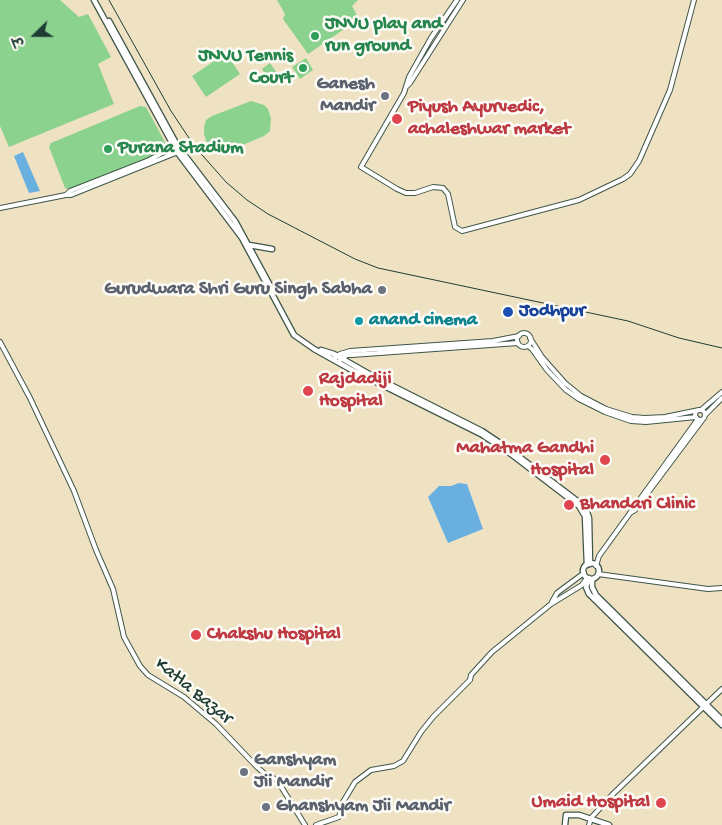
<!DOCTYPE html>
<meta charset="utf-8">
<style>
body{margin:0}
#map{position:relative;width:722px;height:825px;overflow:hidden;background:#efe2c3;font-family:"Gochi Hand","Playpen Sans Deva",sans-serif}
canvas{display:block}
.north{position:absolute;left:10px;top:10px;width:50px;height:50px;-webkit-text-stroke:4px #fdfcf7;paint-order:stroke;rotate:248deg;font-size:14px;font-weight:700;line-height:20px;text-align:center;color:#1f3d34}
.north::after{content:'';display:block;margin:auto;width:18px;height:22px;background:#1f3d34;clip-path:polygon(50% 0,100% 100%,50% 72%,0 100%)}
</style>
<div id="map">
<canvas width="722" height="825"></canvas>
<div class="north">उ</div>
</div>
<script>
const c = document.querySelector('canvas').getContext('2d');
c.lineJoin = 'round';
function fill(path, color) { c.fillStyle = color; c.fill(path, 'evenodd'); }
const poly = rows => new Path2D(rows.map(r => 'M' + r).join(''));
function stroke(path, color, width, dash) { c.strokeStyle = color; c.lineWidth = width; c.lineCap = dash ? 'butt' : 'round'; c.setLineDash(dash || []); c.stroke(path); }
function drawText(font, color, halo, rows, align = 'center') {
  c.font = font + ' "Gochi Hand",sans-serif'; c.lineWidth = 5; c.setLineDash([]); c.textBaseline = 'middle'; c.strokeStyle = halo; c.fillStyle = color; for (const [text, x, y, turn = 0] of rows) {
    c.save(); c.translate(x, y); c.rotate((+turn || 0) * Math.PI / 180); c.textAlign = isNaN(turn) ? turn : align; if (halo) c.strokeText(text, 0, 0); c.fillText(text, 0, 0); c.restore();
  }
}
const green = poly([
 [0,0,60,0,79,17,88,14,111,57,98,64,114,104,9,147,0,126],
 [277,0,358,0,352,6,359,19,308,54,283,19,285,14],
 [226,53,240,74,206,97,192,76],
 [306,58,313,70,300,79,292,67],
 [270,63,279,76,270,82,262,69],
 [251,101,264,105,268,109,271,118,270,131,264,136,226,152,218,151,212,149,207,143,204,134,204,127,206,120,212,116],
 [140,106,146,107,166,144,166,151,123,169,123,172,103,180,70,190,65,188,49,147,51,143]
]);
const water = poly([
 [23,152,40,191,29,193,14,156],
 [459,483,467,484,483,529,448,543,428,497,439,486,451,486]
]);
const minor = poly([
 [457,0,431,38,409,77,404,93,361,167,397,189,406,193,415,193,433,187,443,188,448,194,455,227,462,231,579,200,623,179,630,174,639,161,670,90,694,0],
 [407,86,410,83,463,0],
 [66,195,70,191,149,160,176,146],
 [0,208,66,195,71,195,178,152],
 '517 340a7 7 0 1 1 14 0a7 7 0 1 1-14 0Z',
 [530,338,542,357,565,383,581,396,606,409,632,417,645,418,665,417,699,410],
 [0,342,30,398,74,491,96,550,113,589,124,637,140,666,148,675,184,697,216,724,257,767,265,774,277,780,305,825],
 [528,346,532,349,547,370,566,390,579,399,605,412,631,421,646,422,696,417],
 [333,359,340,354,350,351,493,341,519,336],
 [340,360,347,355,352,355,518,343],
 '695 415a5 5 0 1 1 10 0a5 5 0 1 1-10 0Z',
 [701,410,722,392],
 [705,415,722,398],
 [630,513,635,510,703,419],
 [596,566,599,556,698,419],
 [598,574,708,589,722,588],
 [552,602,557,593,584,573],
 [316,825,339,817,343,802,355,782,371,770,394,766,403,761,421,732,433,717,470,680,471,675,492,652,551,604,582,585,587,578],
 [589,825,591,818,612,795,722,689]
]);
const major = poly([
 [94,0,177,152,242,238,294,335,314,349,350,369,481,434,511,454,579,506,585,516,587,565],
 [109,21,177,145,235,221,272,289],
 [249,245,272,249],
 [321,350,334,354,369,374,482,431,509,449,580,503,586,509,589,518,590,564],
 '583 571a8 8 0 1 1 16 0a8 8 0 1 1-16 0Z',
 [589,578,586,587,589,594,722,725],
 [592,579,592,587,596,595,722,720],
 [565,825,566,815,579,815,609,825]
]);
const rail = poly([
 [109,0,171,111,195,147,226,182,247,200,268,214,355,259,378,268,628,321,679,338,722,348]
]);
const markers = [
 [315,36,5,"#2e9e5b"],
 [303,68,5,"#2e9e5b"],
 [385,96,5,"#6b7280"],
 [397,119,6,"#e0444e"],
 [108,149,5,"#2e9e5b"],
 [382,290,5,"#6b7280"],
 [508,312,6,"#1a4fb4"],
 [359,321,5,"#0f9aa8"],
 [308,391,6,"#e0444e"],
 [605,460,6,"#e0444e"],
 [569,505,6,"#e0444e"],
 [196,635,6,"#e0444e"],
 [244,772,5,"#6b7280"],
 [661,803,6,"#e0444e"],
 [266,807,5,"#6b7280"]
];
const leisureNames = [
 ["JNVU play and",325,25],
 ["run ground",325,47],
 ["JNVU Tennis",293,57,"right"],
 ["Court",293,79,"right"],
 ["Purana Stadium",118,149]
];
const worshipNames = [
 ["Ganesh",375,85],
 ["Mandir",375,107],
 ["Gurudwara Shri Guru Singh Sabha",372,290],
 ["Ganshyam",254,761,"left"],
 ["Jii Mandir",254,783,"left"],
 ["Ghanshyam Jii Mandir",276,807,"left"]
];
const healthNames = [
 ["Piyush Ayurvedic,",408,108],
 ["achaleshwar market",408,130],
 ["Rajdadiji",319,380],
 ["Hospital",319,402],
 ["Mahatma Gandhi",594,449,"right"],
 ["Hospital",594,471,"right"],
 ["Bhandari Clinic",580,505],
 ["Chakshu Hospital",207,635],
 ["Umaid Hospital",650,803,"right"]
];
const transitNames = [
 ["Jodhpur",519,312]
];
const cultureNames = [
 ["anand cinema",369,321]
];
const streetNames = [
 ["Katla Bazar",193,692,39]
];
fill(green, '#8ad28d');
fill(water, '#69b0e0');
stroke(minor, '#3e5649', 6);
stroke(major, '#3e5649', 7);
stroke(minor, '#fff', 4);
stroke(major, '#fff', 4.5);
stroke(rail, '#1f3d34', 1);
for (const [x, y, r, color] of markers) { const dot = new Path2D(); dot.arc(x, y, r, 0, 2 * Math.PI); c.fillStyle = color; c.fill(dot); stroke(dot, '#fdfcf7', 2); }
drawText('bold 19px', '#27864d', '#fdfcf7', leisureNames, 'left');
drawText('bold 19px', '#5b616d', '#fdfcf7', worshipNames, 'right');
drawText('bold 19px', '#be3a42', '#fdfcf7', healthNames, 'left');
drawText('bold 19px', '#164399', '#fdfcf7', transitNames, 'left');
drawText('bold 19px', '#0d838f', '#fdfcf7', cultureNames, 'left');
drawText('19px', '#1f3d34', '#fdfcf7', streetNames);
</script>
